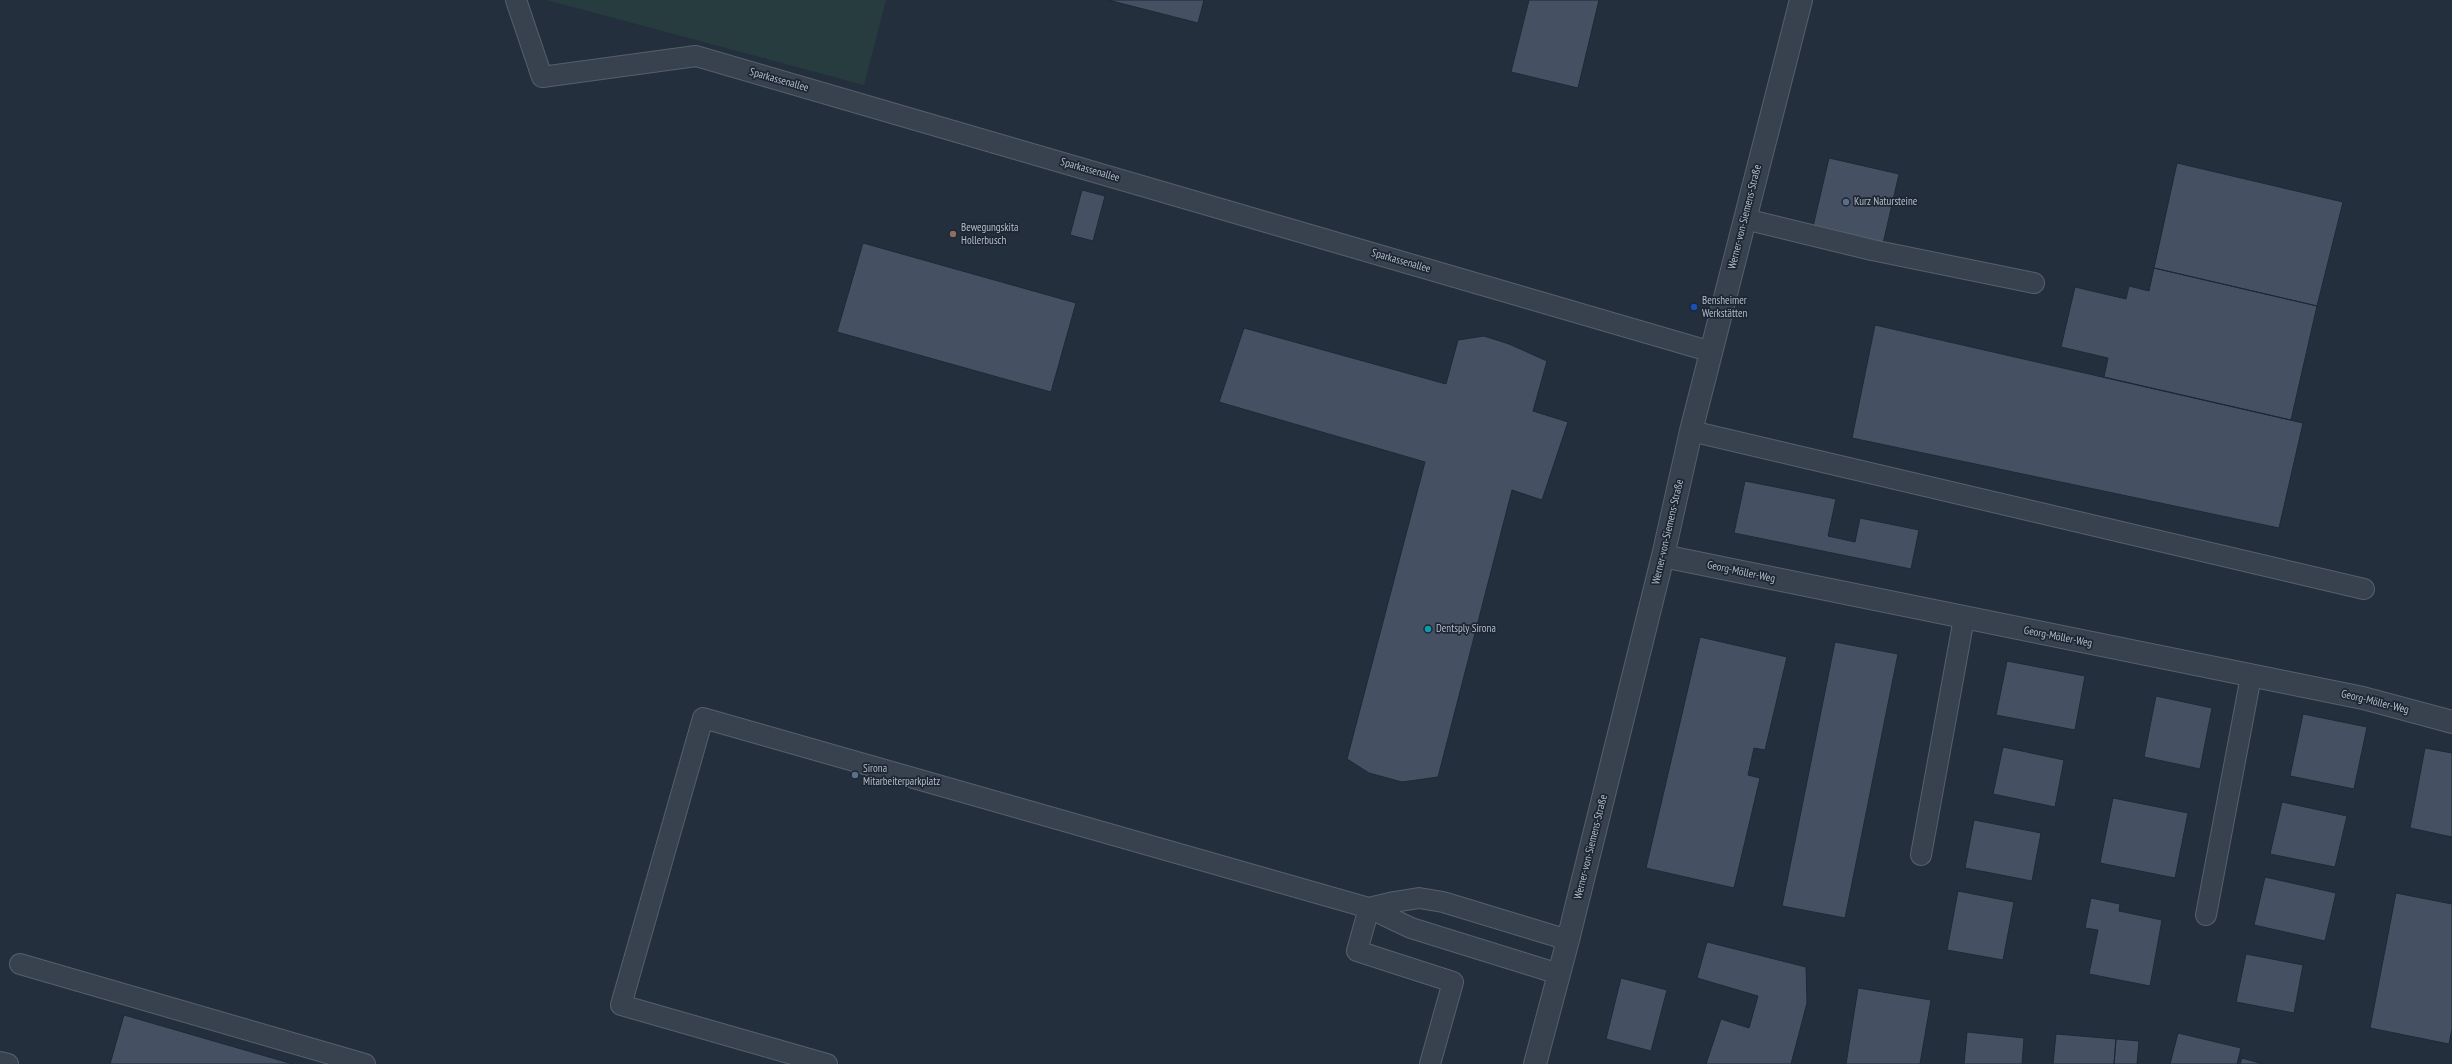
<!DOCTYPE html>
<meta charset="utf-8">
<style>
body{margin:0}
canvas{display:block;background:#242f3e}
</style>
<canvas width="2452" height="1064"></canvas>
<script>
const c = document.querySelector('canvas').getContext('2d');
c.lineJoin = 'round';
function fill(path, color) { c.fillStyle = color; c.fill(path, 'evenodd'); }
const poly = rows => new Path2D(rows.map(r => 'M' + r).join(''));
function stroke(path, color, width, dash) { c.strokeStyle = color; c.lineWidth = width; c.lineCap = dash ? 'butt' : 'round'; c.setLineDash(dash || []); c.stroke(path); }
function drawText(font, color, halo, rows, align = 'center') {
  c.font = font + ' "PT Sans Narrow",sans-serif'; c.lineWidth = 3.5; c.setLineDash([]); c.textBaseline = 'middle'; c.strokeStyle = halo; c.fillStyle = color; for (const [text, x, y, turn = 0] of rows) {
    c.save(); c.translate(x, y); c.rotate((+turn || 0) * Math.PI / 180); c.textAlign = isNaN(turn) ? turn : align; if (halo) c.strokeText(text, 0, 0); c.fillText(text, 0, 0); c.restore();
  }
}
const green = poly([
 [547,0,886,0,864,85]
]);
const building = poly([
 [1108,0,1204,0,1198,23,1108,0],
 [1529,0,1599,0,1578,88,1511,72,1529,0],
 [1829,158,1899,174,1882,248,1812,231,1829,158],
 [2177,163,2343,202,2317,306,2154,268,2177,163],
 [1082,190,1105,196,1093,241,1070,235,1082,190],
 [863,243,1076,303,1051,392,837,332,863,243],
 [2154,268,2317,306,2291,420,2104,377,2108,358,2061,347,2075,287,2126,299,2129,286,2149,291,2154,268],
 [1875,325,2303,423,2279,528,1852,438,1875,325],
 [1244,328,1446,384,1458,340,1484,336,1509,344,1547,361,1533,411,1568,422,1542,500,1512,490,1438,777,1402,782,1369,773,1347,759,1425,462,1219,402,1244,328],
 [1745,481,1836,499,1828,536,1855,542,1860,518,1919,530,1911,569,1734,533,1745,481],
 [1700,637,1787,657,1765,750,1754,748,1748,775,1760,778,1734,888,1646,868,1700,637],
 [1835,642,1898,654,1845,918,1782,906,1835,642],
 [2007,661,2085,676,2075,730,1996,715,2007,661],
 [2156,696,2212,708,2200,769,2144,757,2156,696],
 [2303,714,2367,727,2354,789,2290,776,2303,714],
 [2003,747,2064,760,2055,807,1993,794,2003,747],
 [2425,748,2452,753,2452,837,2410,828,2425,748],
 [2113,798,2188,813,2175,878,2100,863,2113,798],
 [2282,802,2347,816,2335,867,2270,854,2282,802],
 [1974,820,2041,833,2032,881,1965,868,1974,820],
 [2265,877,2336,893,2325,941,2254,925,2265,877],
 [1958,891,2014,902,2003,960,1947,950,1958,891],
 [2396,893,2452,904,2452,1029,2449,1044,2370,1028,2396,893],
 [2091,898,2120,904,2119,911,2162,920,2150,986,2089,974,2098,930,2085,928,2091,898],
 [1707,942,1806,967,1807,1003,1791,1064,1706,1064,1721,1019,1749,1028,1758,996,1697,978,1707,942],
 [2246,954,2303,965,2294,1013,2236,1002,2246,954],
 [1621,978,1667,990,1651,1051,1606,1039,1621,978],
 [1858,988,1931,1000,1920,1064,1846,1064,1858,988],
 [124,1015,293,1064,110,1064,124,1015],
 [1967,1032,2024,1038,2022,1064,1964,1064,1967,1032],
 [2178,1033,2241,1048,2237,1064,2170,1064,2178,1033],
 [2056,1034,2116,1039,2114,1064,2053,1064,2056,1034],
 [2116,1039,2139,1041,2137,1064,2114,1064,2116,1039],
 [2242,1058,2263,1064,2240,1064,2242,1058]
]);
const service = poly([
 [516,0,542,77,696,56,1712,352],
 [1745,219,1872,250,2034,283],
 [1691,431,2364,589],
 [1921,855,1964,618],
 [1369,908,1357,951,1453,982,1430,1064],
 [1369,908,1394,902,1419,898,1443,902,1568,940],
 [2206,915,2251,676],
 [20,964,365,1064],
 [0,1062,8,1064],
 [827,1064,621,1005,703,718,1369,908,1411,928,1559,974]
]);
const minor = poly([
 [1663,556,2363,698,2452,722],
 [1535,1064,1568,940,1663,556,1691,431,1801,0]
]);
const markers = [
 [1846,202,4,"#5c6f8a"],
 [953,234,4,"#8d6e63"],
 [1694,307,4,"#1a4fb4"],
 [1428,629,4,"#0f9aa8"],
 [855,775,4,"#5c6f8a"]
];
const streetNames = [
 ["Sparkassenallee",779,80,16],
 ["Sparkassenallee",1090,170,16],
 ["Werner-von-Siemens-Straße",1745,217,-76],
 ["Sparkassenallee",1401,261,16],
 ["Werner-von-Siemens-Straße",1668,532,-77],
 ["Georg-Möller-Weg",1741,572,12],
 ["Georg-Möller-Weg",2058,637,11],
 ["Georg-Möller-Weg",2375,702,14],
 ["Werner-von-Siemens-Straße",1591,847,-76]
];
const poiNames = [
 ["Kurz Natursteine",1854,202],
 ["Bewegungskita",961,228],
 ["Hollerbusch",961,241],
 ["Bensheimer",1702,301],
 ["Werkstätten",1702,314],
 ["Dentsply Sirona",1436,629],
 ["Sirona",863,769],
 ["Mitarbeiterparkplatz",863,782]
];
fill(green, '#263c3f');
fill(building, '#455162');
stroke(building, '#1f2835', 1);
stroke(service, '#565f6c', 22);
stroke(minor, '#565f6c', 24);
stroke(service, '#38414e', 20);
stroke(minor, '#38414e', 22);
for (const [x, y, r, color] of markers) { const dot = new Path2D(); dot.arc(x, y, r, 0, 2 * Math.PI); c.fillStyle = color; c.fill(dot); stroke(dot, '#1d2633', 1.5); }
drawText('11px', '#b4bcc9', '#1d2633', streetNames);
drawText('11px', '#b4bcc9', '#1d2633', poiNames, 'left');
</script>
